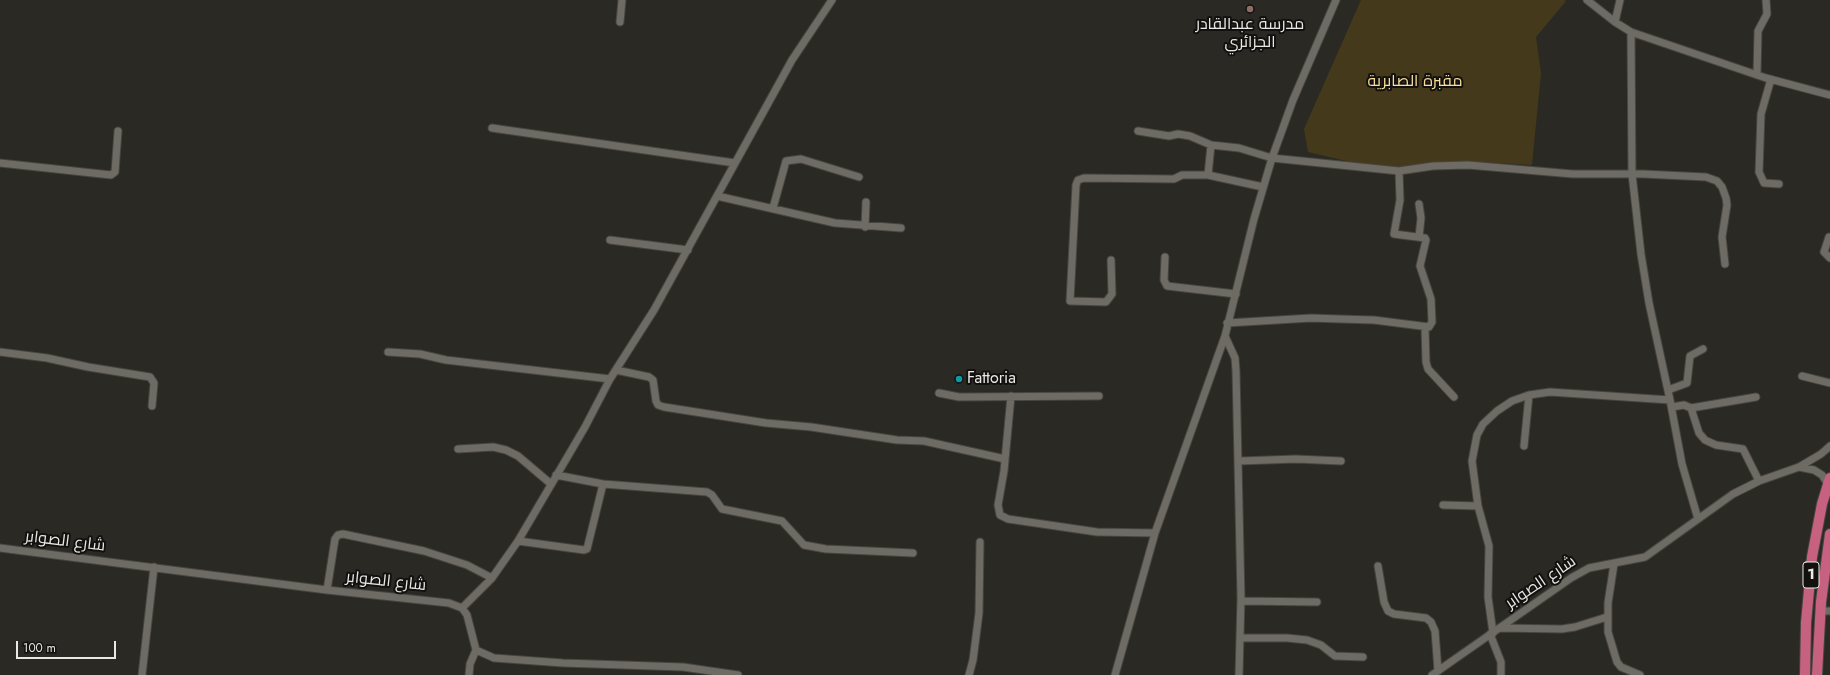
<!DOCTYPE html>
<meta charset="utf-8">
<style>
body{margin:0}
#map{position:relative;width:1830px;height:675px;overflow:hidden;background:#2b2923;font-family:Jost,sans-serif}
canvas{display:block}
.scale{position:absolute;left:16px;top:641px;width:100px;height:18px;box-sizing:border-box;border:2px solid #eae8e4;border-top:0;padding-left:5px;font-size:12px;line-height:14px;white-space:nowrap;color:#eae8e4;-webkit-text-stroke:3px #13110f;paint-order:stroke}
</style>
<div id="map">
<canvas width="1830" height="675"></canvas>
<div class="scale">100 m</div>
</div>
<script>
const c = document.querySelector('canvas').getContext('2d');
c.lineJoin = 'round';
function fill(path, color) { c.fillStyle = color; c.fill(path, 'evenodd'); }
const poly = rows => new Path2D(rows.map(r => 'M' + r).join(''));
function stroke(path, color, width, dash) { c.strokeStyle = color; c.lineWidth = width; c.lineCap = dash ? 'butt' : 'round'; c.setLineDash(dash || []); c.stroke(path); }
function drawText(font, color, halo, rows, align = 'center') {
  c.font = font + ' Jost,Cairo,sans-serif'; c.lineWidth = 4; c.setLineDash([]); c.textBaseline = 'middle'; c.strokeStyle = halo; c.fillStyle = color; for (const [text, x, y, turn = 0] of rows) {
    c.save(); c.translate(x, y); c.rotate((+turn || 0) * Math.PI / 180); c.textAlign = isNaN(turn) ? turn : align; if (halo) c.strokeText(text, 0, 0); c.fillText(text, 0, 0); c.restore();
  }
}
const green = poly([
 [1361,0,1564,0,1566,1,1536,37,1541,73,1532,165,1478,162,1431,162,1389,171,1308,152,1304,129]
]);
const minor = poly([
 [1587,0,1615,22,1631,32,1766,78,1830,95],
 [620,22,622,0],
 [1615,22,1620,0],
 [1631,32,1632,174,1641,254,1649,303,1670,400,1682,464,1698,519],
 [1757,75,1758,31,1767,14,1766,0],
 [1771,79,1761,114,1759,172,1764,183,1779,184],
 [492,128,735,163],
 [1138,131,1169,136,1178,134,1190,136,1211,145],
 [0,163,111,175,115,172,118,131],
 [1263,187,1208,175,1211,145,1239,148,1272,158,1399,171,1433,166,1468,165,1573,174,1643,174,1706,177,1717,181,1722,187,1726,198,1727,205,1722,237,1725,264],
 [717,196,835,223,901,228],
 [1419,204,1421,218,1419,237],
 [773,208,786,161,801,159,859,177],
 [865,227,866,202],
 [1829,237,1824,252,1830,258],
 [610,240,688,250],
 [1165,257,1164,280,1167,286,1236,294],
 [1111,260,1112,294,1106,302,1070,301,1076,185,1078,180,1084,178,1174,179,1182,175,1208,175],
 [1227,323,1311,318,1340,319,1374,320,1429,327,1432,322,1431,299,1420,266,1426,240,1425,238,1394,234,1400,200,1399,171],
 [1425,328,1426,362,1428,369,1454,397],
 [1225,336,1235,358,1236,371,1241,598,1239,675],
 [0,352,47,358,88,367,150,377,154,383,152,406],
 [388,352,420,354,446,360,610,379],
 [616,370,649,377,653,380,656,401,658,405,664,407,766,423,811,427,897,440,924,441,1005,459],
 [1802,376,1830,383],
 [1668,390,1687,383,1690,356,1703,349],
 [939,393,959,397,1099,396],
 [1011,396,1004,471,998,505,1000,515,1008,519,1097,532,1155,533],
 [1672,407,1684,405,1691,408,1699,433,1705,440,1716,445,1743,449,1759,481],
 [1691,408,1756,397],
 [1524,446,1529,395],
 [458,449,493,447,506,450,518,456,551,484],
 [1239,461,1296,459,1341,461],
 [1799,467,1814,470,1822,475,1828,484],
 [556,475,603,484,707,492,712,495,722,509,782,521,804,545,826,549,913,553],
 [1443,505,1478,506],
 [518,541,584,550,587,549,603,484],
 [0,548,327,590,449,603,462,608,467,615,476,650,494,658,563,663,683,667,738,675],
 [1614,564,1608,603,1608,632,1617,662,1621,667,1640,675],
 [1378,566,1384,602,1388,611,1394,614,1426,618,1431,622,1435,631,1438,671],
 [327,590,335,539,338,535,343,534,424,551,467,565,492,578],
 [1241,601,1317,602],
 [462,608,492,578,518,541,585,427,610,379,654,310,792,60,832,0],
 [1820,611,1830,611],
 [1500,628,1562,629,1575,627,1607,617],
 [1493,633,1488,597,1489,546,1478,506,1472,461,1477,435,1483,424,1497,411,1512,401,1529,395,1550,392,1670,400],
 [1490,634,1501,662,1501,675],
 [1240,638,1287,638,1307,640,1321,645,1335,656,1363,657],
 [142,675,154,567],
 [469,675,470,664,476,650],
 [969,675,973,660,979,613,980,542],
 [1115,675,1155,533,1225,336,1254,219,1272,158,1293,100,1336,0],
 [1432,675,1571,578,1589,568,1645,557,1733,494,1759,481,1799,467,1821,454,1830,446]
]);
const highway = poly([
 [1805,675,1806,623,1812,557,1822,504,1830,478],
 [1817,675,1821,602,1830,534]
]);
const markers = [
 [1250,9,4,"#8d6e63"],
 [959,379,4,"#0f9aa8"]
];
const shields = [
 [1811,575,16]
];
const shieldNames = [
 ["1",1811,575]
];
const poiNames = [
 ["مدرسة عبدالقادر",1250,25],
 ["الجزائري",1250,43],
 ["Fattoria",967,379,"left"]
];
const parkNames = [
 ["مقبرة الصابرية",1415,82]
];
const streetNames = [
 ["شارع الصوابر",65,542,7],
 ["شارع الصوابر",386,582,6],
 ["شارع الصوابر",1541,583,-34]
];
fill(green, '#44391b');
stroke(minor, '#474540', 9);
stroke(highway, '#474540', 12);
stroke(minor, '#6e6b64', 7);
stroke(highway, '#c76180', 10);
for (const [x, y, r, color] of markers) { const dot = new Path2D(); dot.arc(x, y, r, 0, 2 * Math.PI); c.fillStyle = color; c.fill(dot); stroke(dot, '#13110f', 1.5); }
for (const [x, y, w] of shields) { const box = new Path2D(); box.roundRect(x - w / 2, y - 13, w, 26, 3); c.fillStyle = '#13110f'; c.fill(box); stroke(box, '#eae8e4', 1); }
drawText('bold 15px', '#eae8e4', null, shieldNames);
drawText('16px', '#eae8e4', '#13110f', poiNames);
drawText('16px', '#f8df9b', '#13110f', parkNames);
drawText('16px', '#eae8e4', '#13110f', streetNames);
</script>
